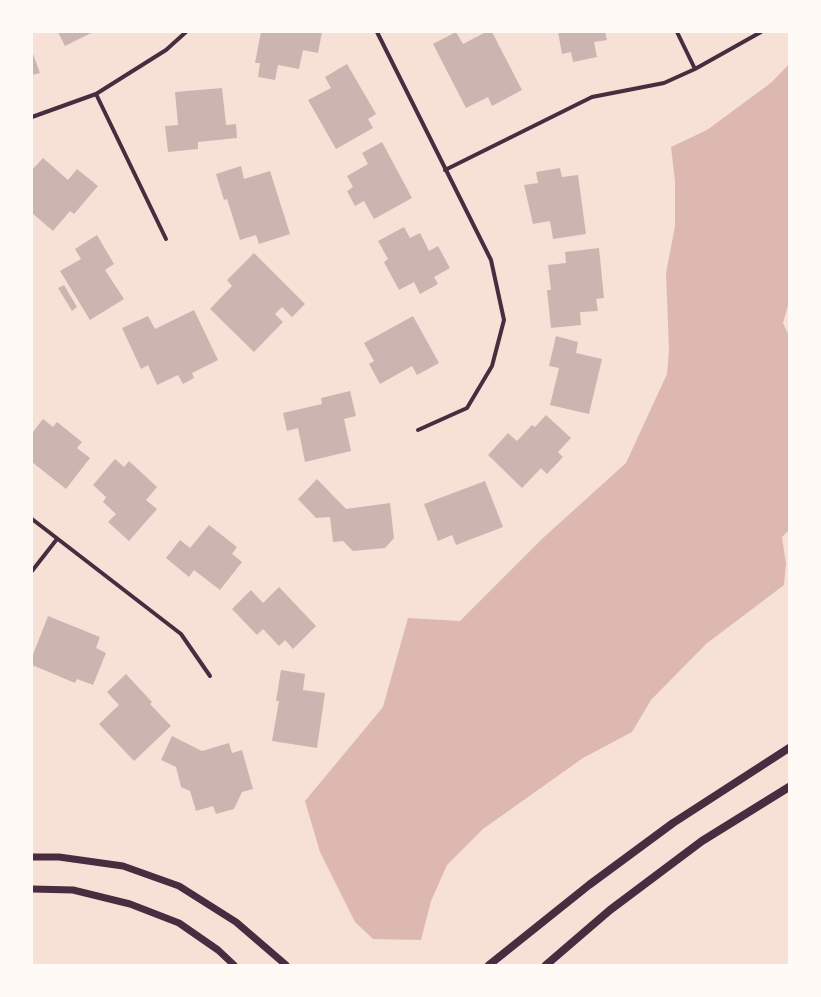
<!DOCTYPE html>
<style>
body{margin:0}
#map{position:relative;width:821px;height:997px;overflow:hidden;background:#f7e1d7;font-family:Montserrat,sans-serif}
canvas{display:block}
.frame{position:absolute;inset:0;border:33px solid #fffaf5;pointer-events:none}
</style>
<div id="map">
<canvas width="821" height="997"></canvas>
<div class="frame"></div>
</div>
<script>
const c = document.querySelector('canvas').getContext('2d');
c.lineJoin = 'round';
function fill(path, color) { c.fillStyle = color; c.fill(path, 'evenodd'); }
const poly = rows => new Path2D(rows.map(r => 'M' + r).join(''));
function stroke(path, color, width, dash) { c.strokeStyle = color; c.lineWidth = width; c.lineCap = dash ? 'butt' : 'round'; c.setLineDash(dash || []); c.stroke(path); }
const water = poly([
 [789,64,789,302,783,323,789,336,789,530,782,537,786,564,784,585,706,644,651,700,632,732,583,758,483,829,447,865,431,901,421,940,373,939,355,922,320,852,305,801,383,707,408,618,460,621,543,538,626,463,667,374,669,350,666,273,675,226,675,181,671,147,707,130,772,82]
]);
const building = poly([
 [58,32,93,32,65,46],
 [261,32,322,32,318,53,303,50,299,69,278,65,275,80,258,77,260,63,255,63],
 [456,32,463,44,486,32,492,32,522,90,492,106,488,97,466,108,433,44],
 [558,32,605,32,607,40,594,42,597,57,573,62,571,52,562,54],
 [32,51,40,73,32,75],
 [347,64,376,114,368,119,373,128,336,149,308,100,331,88,325,77],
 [222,88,226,125,236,124,237,138,198,142,198,149,168,152,165,126,178,125,175,92],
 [382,142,412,198,374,219,364,201,355,206,347,191,353,187,347,176,368,164,362,153],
 [43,158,68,180,77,169,98,186,74,214,70,211,53,231,32,213,32,170],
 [241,166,244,179,270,171,290,234,259,244,256,235,240,240,227,199,224,200,216,174],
 [560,168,562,177,578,175,586,234,553,239,550,221,533,224,524,185,538,183,536,172],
 [404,227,410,238,420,233,429,251,438,246,450,268,434,277,438,284,420,294,414,282,399,290,384,262,388,259,378,241],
 [97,235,114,264,105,270,124,299,90,320,60,271,81,259,75,249],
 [599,248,604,298,596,299,598,311,580,312,581,325,551,328,547,290,551,290,548,265,566,263,565,252],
 [254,253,305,304,292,317,282,307,275,314,283,322,254,352,210,309,232,286,227,280],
 [64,285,77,307,72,311,58,288],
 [194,310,218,360,192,373,194,378,183,384,178,375,157,385,148,365,141,369,122,328,148,316,155,329],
 [413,316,439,363,417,375,412,366,380,384,369,364,374,361,364,343],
 [556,336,578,342,576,353,602,359,589,414,550,405,559,368,549,366],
 [350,391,356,416,344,419,351,451,305,462,298,428,287,431,283,413,322,404,321,398],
 [546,415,571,438,558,452,563,457,547,474,541,468,522,488,488,455,508,433,517,441,532,425,535,427],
 [43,419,53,427,57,422,82,442,77,448,90,458,66,489,32,462,32,431,33,432],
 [115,459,124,467,129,461,157,487,146,500,157,509,129,541,108,522,116,514,103,502,106,497,93,485],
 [317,479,346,509,390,503,394,538,385,548,353,551,343,541,333,542,330,517,316,518,298,499],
 [485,481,503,527,456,545,452,535,438,541,424,504],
 [209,525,237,547,232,554,242,562,220,590,194,570,189,577,166,558,180,540,190,548],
 [279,587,316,626,293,649,285,640,279,646,263,629,257,635,232,609,251,590,263,603],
 [48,616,100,637,96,648,106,653,93,685,77,679,75,683,32,665,32,657],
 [281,670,305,674,303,690,325,693,317,748,272,741,279,701,276,701],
 [126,674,152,702,150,704,171,726,134,761,99,724,119,705,107,692],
 [172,736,202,751,229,743,232,753,242,750,253,789,242,792,234,809,216,814,213,806,196,811,190,791,181,787,176,767,161,760]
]);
const minor = poly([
 [377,32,491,260,504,320,492,366,467,408,418,430],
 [677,32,695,69],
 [96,94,166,239],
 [32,117,96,94,166,50,186,32],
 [445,170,592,97,664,83,695,69,761,32],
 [32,519,181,634,210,676],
 [32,571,57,539]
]);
const tertiary = poly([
 [32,857,59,857,123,866,179,886,236,922,286,965],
 [32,889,73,890,130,904,179,923,218,950,234,965]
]);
const secondary = poly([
 [489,965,589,885,673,823,789,748],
 [546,965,610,910,702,841,789,787]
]);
fill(water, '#dcb8b0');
fill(building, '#ccb4b1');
stroke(minor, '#4a2c40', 4);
stroke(tertiary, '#4a2c40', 7);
stroke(secondary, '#4a2c40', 8);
</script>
